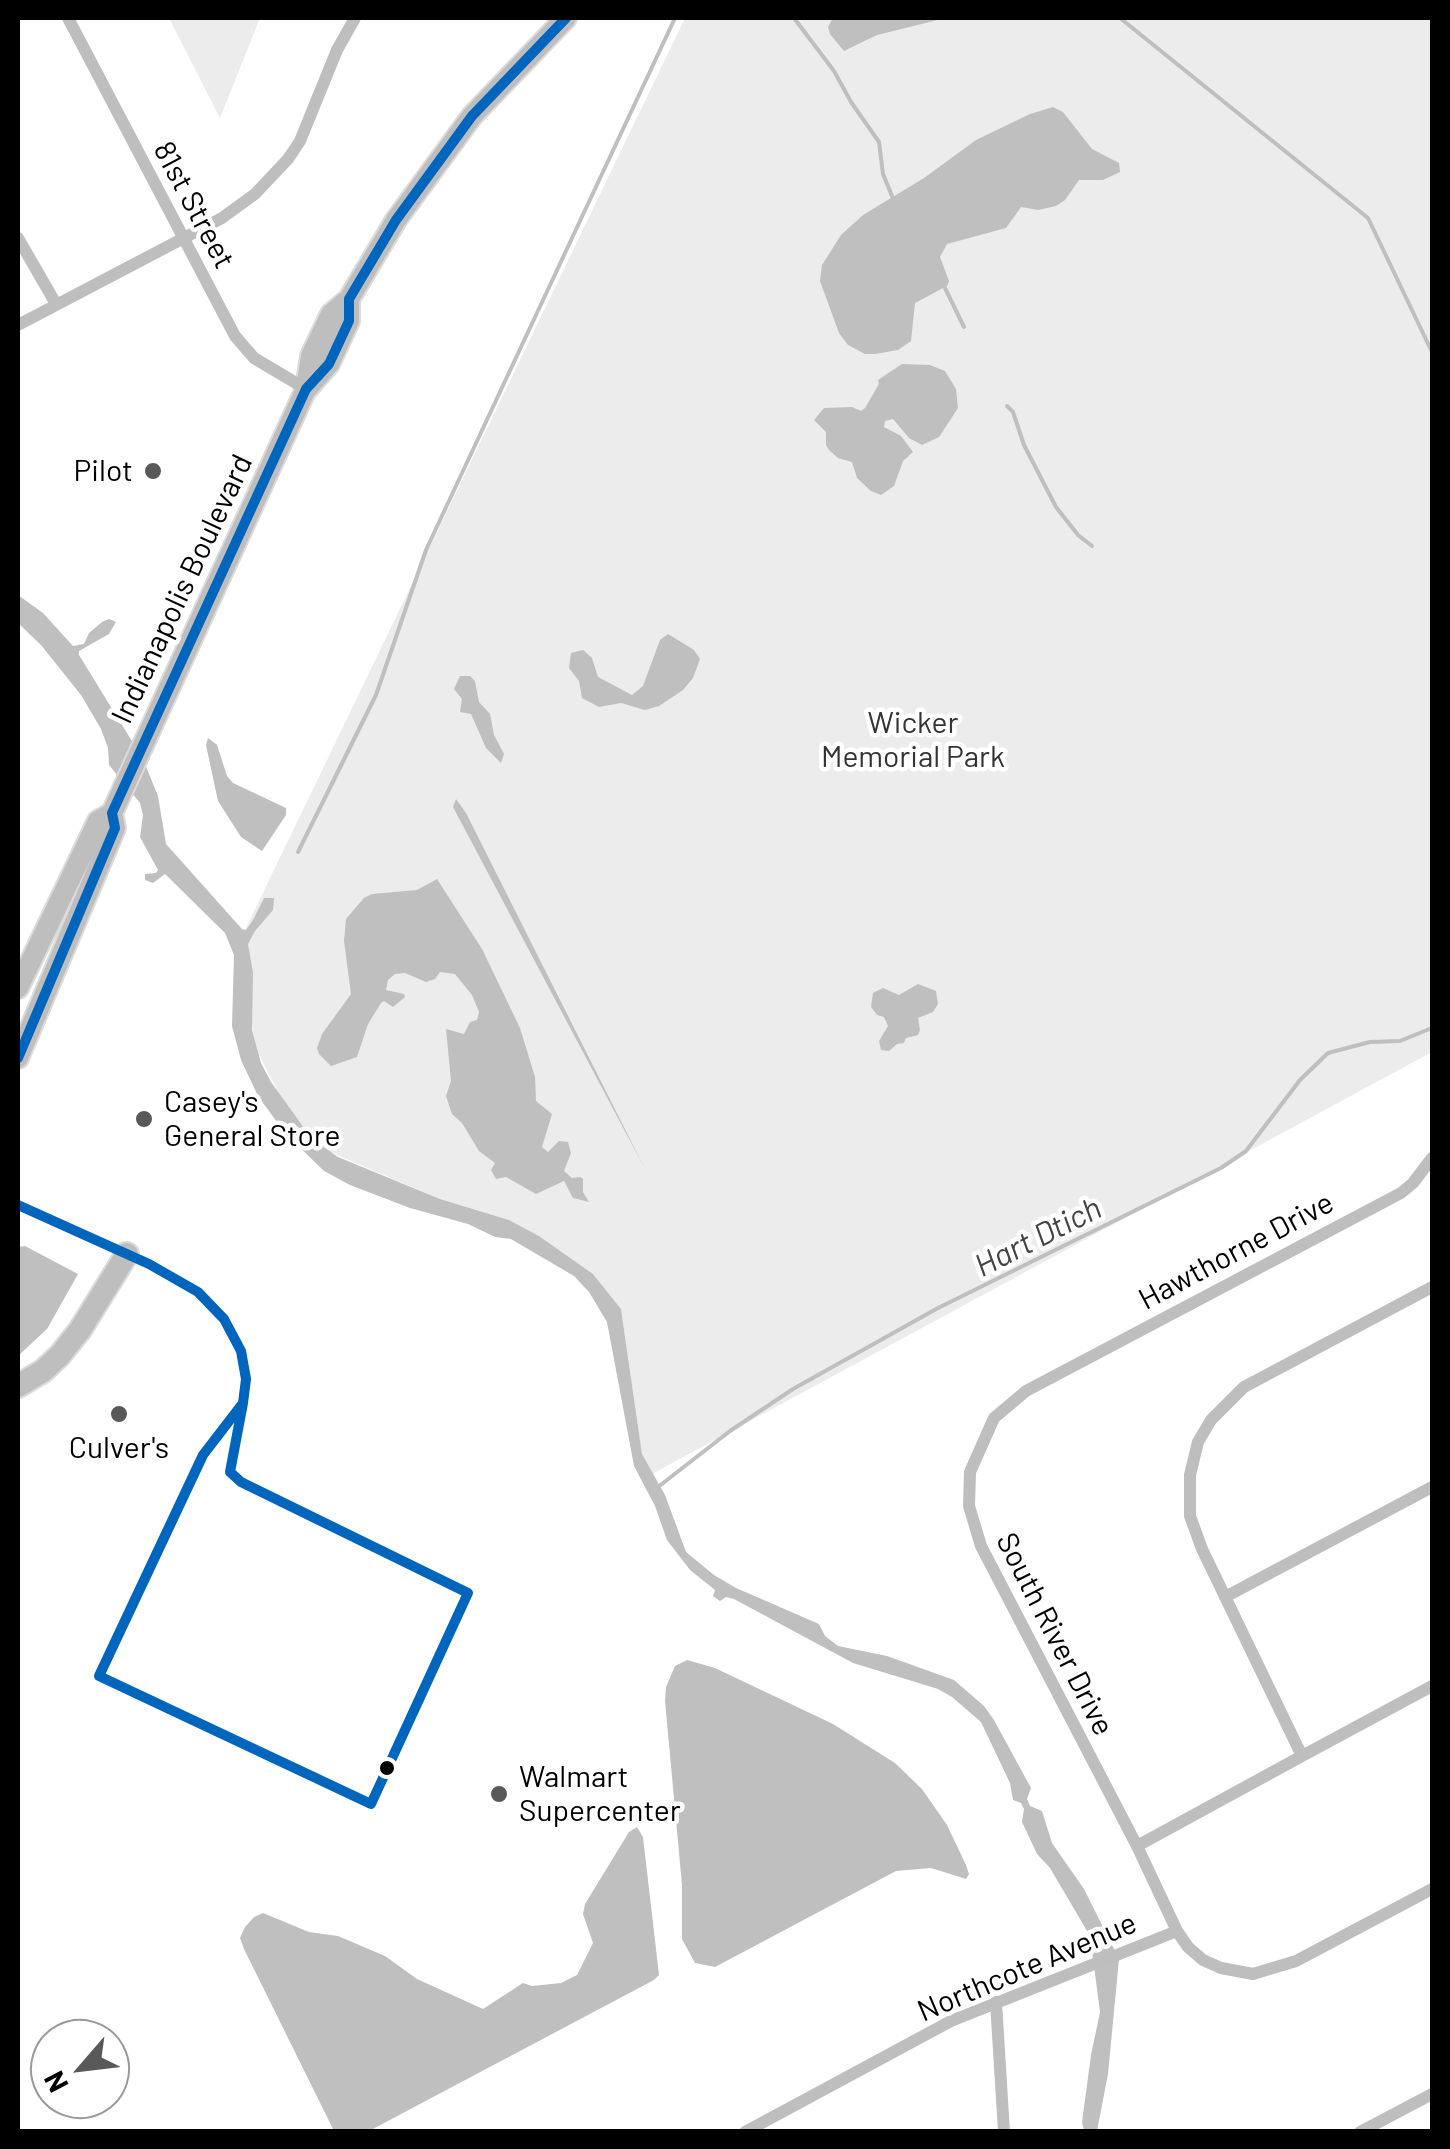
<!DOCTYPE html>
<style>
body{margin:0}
#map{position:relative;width:1450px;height:2149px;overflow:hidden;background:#fff;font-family:Barlow,sans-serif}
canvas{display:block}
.frame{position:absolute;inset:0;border:20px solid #000;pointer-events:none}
.north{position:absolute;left:30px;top:2019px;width:100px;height:100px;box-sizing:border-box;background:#fff;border:2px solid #999;border-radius:50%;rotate:242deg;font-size:28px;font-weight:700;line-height:40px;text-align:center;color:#000}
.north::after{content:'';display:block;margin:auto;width:35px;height:45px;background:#595959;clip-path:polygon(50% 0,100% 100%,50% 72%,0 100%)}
</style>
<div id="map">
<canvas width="1450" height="2149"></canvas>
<div class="frame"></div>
<div class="north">N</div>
</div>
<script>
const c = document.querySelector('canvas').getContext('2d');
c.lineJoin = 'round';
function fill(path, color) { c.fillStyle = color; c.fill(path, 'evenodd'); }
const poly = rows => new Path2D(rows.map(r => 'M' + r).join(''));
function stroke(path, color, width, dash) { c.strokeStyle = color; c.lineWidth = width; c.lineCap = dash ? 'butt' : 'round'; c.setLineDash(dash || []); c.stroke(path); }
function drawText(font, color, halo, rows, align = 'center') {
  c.font = font + ' Barlow,sans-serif'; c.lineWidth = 9; c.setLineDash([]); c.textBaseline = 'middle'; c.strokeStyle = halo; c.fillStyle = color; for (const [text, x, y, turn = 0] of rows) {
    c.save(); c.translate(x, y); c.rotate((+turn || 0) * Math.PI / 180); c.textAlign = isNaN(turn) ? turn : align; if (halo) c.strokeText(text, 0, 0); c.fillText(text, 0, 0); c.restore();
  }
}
const green = poly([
 [169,18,260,18,220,118],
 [685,18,1432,18,1432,1052,652,1474,642,1454,621,1309,593,1274,539,1236,509,1220,440,1199,321,1148,284,1103,255,1047,250,1010,253,972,245,930]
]);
const water = poly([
 [833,18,946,18,877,35,844,51,830,34,828,27],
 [1053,107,1063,112,1092,149,1119,163,1120,172,1103,180,1079,180,1065,200,1056,206,1038,210,1021,207,1006,228,947,244,940,257,949,281,947,286,915,303,911,341,898,350,875,354,865,354,848,345,839,333,820,281,822,265,841,235,863,215,924,178,976,140,1030,114],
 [902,364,930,365,945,371,956,389,958,408,939,437,922,445,909,438,893,419,885,421,884,427,901,436,913,452,903,461,894,486,881,495,871,491,857,478,852,462,838,458,829,450,826,445,826,432,814,420,824,408,852,407,861,411,865,408,879,384,878,380],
 [18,595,43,613,73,646,84,644,89,633,102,622,109,619,116,622,109,634,79,651,79,655,143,759,158,796,166,844,242,929,246,930,253,920,264,898,274,898,273,910,255,931,248,944,253,972,252,1030,261,1063,271,1082,312,1139,338,1157,440,1199,509,1220,539,1236,593,1274,621,1309,642,1454,665,1495,686,1552,714,1575,736,1588,819,1624,825,1636,838,1646,887,1656,954,1680,984,1706,994,1720,1031,1788,1027,1799,1030,1806,1042,1811,1052,1843,1084,1889,1119,1959,1108,2074,1097,2131,1084,2131,1082,2122,1091,2055,1100,2012,1090,1936,1050,1868,1037,1854,1022,1822,1024,1809,1021,1803,1013,1800,1010,1783,981,1722,952,1697,938,1689,853,1663,734,1599,726,1597,720,1601,713,1596,715,1590,690,1570,667,1540,655,1506,634,1466,607,1322,589,1292,574,1276,511,1239,495,1237,468,1224,410,1208,350,1185,324,1171,285,1133,258,1096,241,1060,232,1026,234,955,225,933,165,874,153,883,145,880,145,874,156,873,158,870,140,837,143,815,140,803,109,765,108,748,101,729,81,695,41,645,18,623],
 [668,634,694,650,700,659,693,678,683,690,659,706,645,710,621,703,599,707,582,698,579,681,569,668,571,653,583,650,592,658,598,677,632,695,643,686,660,640],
 [460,676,470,676,475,681,479,702,490,714,494,735,504,754,501,763,486,748,471,714,460,712,462,699,454,689],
 [208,738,217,745,227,776,233,783,286,808,286,815,262,851,241,837,218,801,206,745],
 [456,799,466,813,645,1169,453,807],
 [437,879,482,949,520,1028,535,1077,536,1101,552,1114,542,1147,548,1152,559,1141,568,1142,571,1153,564,1171,572,1178,580,1177,583,1179,583,1192,589,1202,573,1198,564,1181,536,1194,506,1177,496,1179,491,1170,495,1163,479,1151,462,1123,452,1114,446,1096,451,1081,446,1029,464,1034,470,1022,477,1020,479,1012,472,995,455,974,440,972,435,979,426,982,405,973,395,974,388,980,386,990,404,994,405,997,393,1007,384,1001,381,1003,368,1024,357,1057,331,1066,319,1054,317,1048,322,1034,351,994,344,941,346,919,364,898,372,894,417,890],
 [918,984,936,991,938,1004,933,1012,918,1018,920,1030,918,1035,906,1038,904,1043,897,1044,889,1051,881,1050,879,1041,888,1026,884,1017,877,1015,871,1007,873,993,883,988,899,995],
 [25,1246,78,1274,47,1329,18,1356,18,1247],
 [687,1660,715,1668,833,1724,895,1763,922,1789,947,1825,966,1865,969,1874,966,1879,931,1868,896,1871,715,1967,695,1963,682,1939,682,1885,665,1701,666,1687,675,1666],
 [637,1827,643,1837,659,1975,654,1980,369,2131,334,2131,244,1949,240,1938,245,1927,254,1917,263,1913,309,1932,338,1936,385,1956,417,1979,483,2009,523,1983,532,1986,561,1983,577,1975,593,1943,583,1914,585,1904,629,1832]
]);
const stream = poly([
 [794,18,834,71,851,102,879,142,883,174,892,196],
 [1120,18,1368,218,1432,352],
 [945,288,964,327],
 [1007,406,1013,412,1024,445,1056,507,1078,535,1092,546],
 [298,852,376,695,426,550,675,18],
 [658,1487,730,1431,793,1389,938,1308,1221,1168,1246,1151,1300,1080,1328,1053,1370,1042,1400,1041,1432,1028]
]);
const minor = poly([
 [68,18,235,336,254,358,306,389],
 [18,238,56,304],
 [18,325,222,218,255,194,288,159,300,141,337,50,355,18],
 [1225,1597,1432,1487],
 [1302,1756,1432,1686],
 [1137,1846,1302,1756,1202,1549,1190,1516,1190,1475,1198,1442,1211,1420,1244,1387,1432,1287],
 [1177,1931,1137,1846,981,1546,969,1506,970,1472,994,1418,1026,1391,1401,1193,1413,1183,1432,1158],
 [996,2002,1004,2132],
 [745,2132,951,2021,1177,1931,1188,1947,1203,1960,1221,1968,1253,1974,1296,1961,1432,1889],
 [1360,2132,1432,2094]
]);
const trunk = poly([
 [307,389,329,364,349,321,349,299],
 [18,988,98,821,112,813,306,389,311,356,331,314,349,299,396,220,472,116,566,18],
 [18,1058,115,828,112,813]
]);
const motorway = poly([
 [18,1386,43,1371,60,1355,80,1330,127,1254]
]);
const bus1 = poly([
 [18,1058,115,828,112,813,306,389,329,364,349,321,349,299,396,220,472,116,566,18],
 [18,1205,149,1264,198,1292,224,1319,241,1351,246,1379,243,1403],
 [243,1403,230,1472,241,1482,468,1593,371,1804,99,1676,203,1455,243,1403]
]);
const markers = [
 [153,471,10,"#595959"],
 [144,1119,10,"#595959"],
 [119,1414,10,"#595959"],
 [387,1768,9,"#000"],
 [499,1794,10,"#595959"]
];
const streetNames = [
 ["81st Street",194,205,62],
 ["Indianapolis Boulevard",182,589,-65],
 ["Hawthorne Drive",1236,1251,-28],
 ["South River Drive",1055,1634,63],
 ["Northcote Avenue",1027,1967,-23]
];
const poiNames = [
 ["Pilot",133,471,"right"],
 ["Casey's",164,1102],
 ["General Store",164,1136],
 ["Culver's",119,1448,"center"],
 ["Walmart",519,1777],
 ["Supercenter",519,1811]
];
const parkNames = [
 ["Wicker",913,723],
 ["Memorial Park",913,757]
];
const waterNames = [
 ["Hart Dtich",1038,1237,-27]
];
fill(green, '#ececec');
fill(water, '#bfbfbf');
stroke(stream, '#bfbfbf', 4);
stroke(trunk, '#dbdbdb', 24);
stroke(motorway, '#dbdbdb', 26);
stroke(minor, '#bebebe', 12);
stroke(trunk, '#bebebe', 20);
stroke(motorway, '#bebebe', 22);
stroke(bus1, '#0065bd', 10);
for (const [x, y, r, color] of markers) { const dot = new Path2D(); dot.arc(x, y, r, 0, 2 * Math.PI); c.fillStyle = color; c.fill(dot); stroke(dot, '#fff', 4); }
drawText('30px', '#000', '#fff', streetNames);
drawText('30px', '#000', '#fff', poiNames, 'left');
drawText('30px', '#333', '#fff', parkNames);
drawText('italic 32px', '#444', '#fff', waterNames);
</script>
